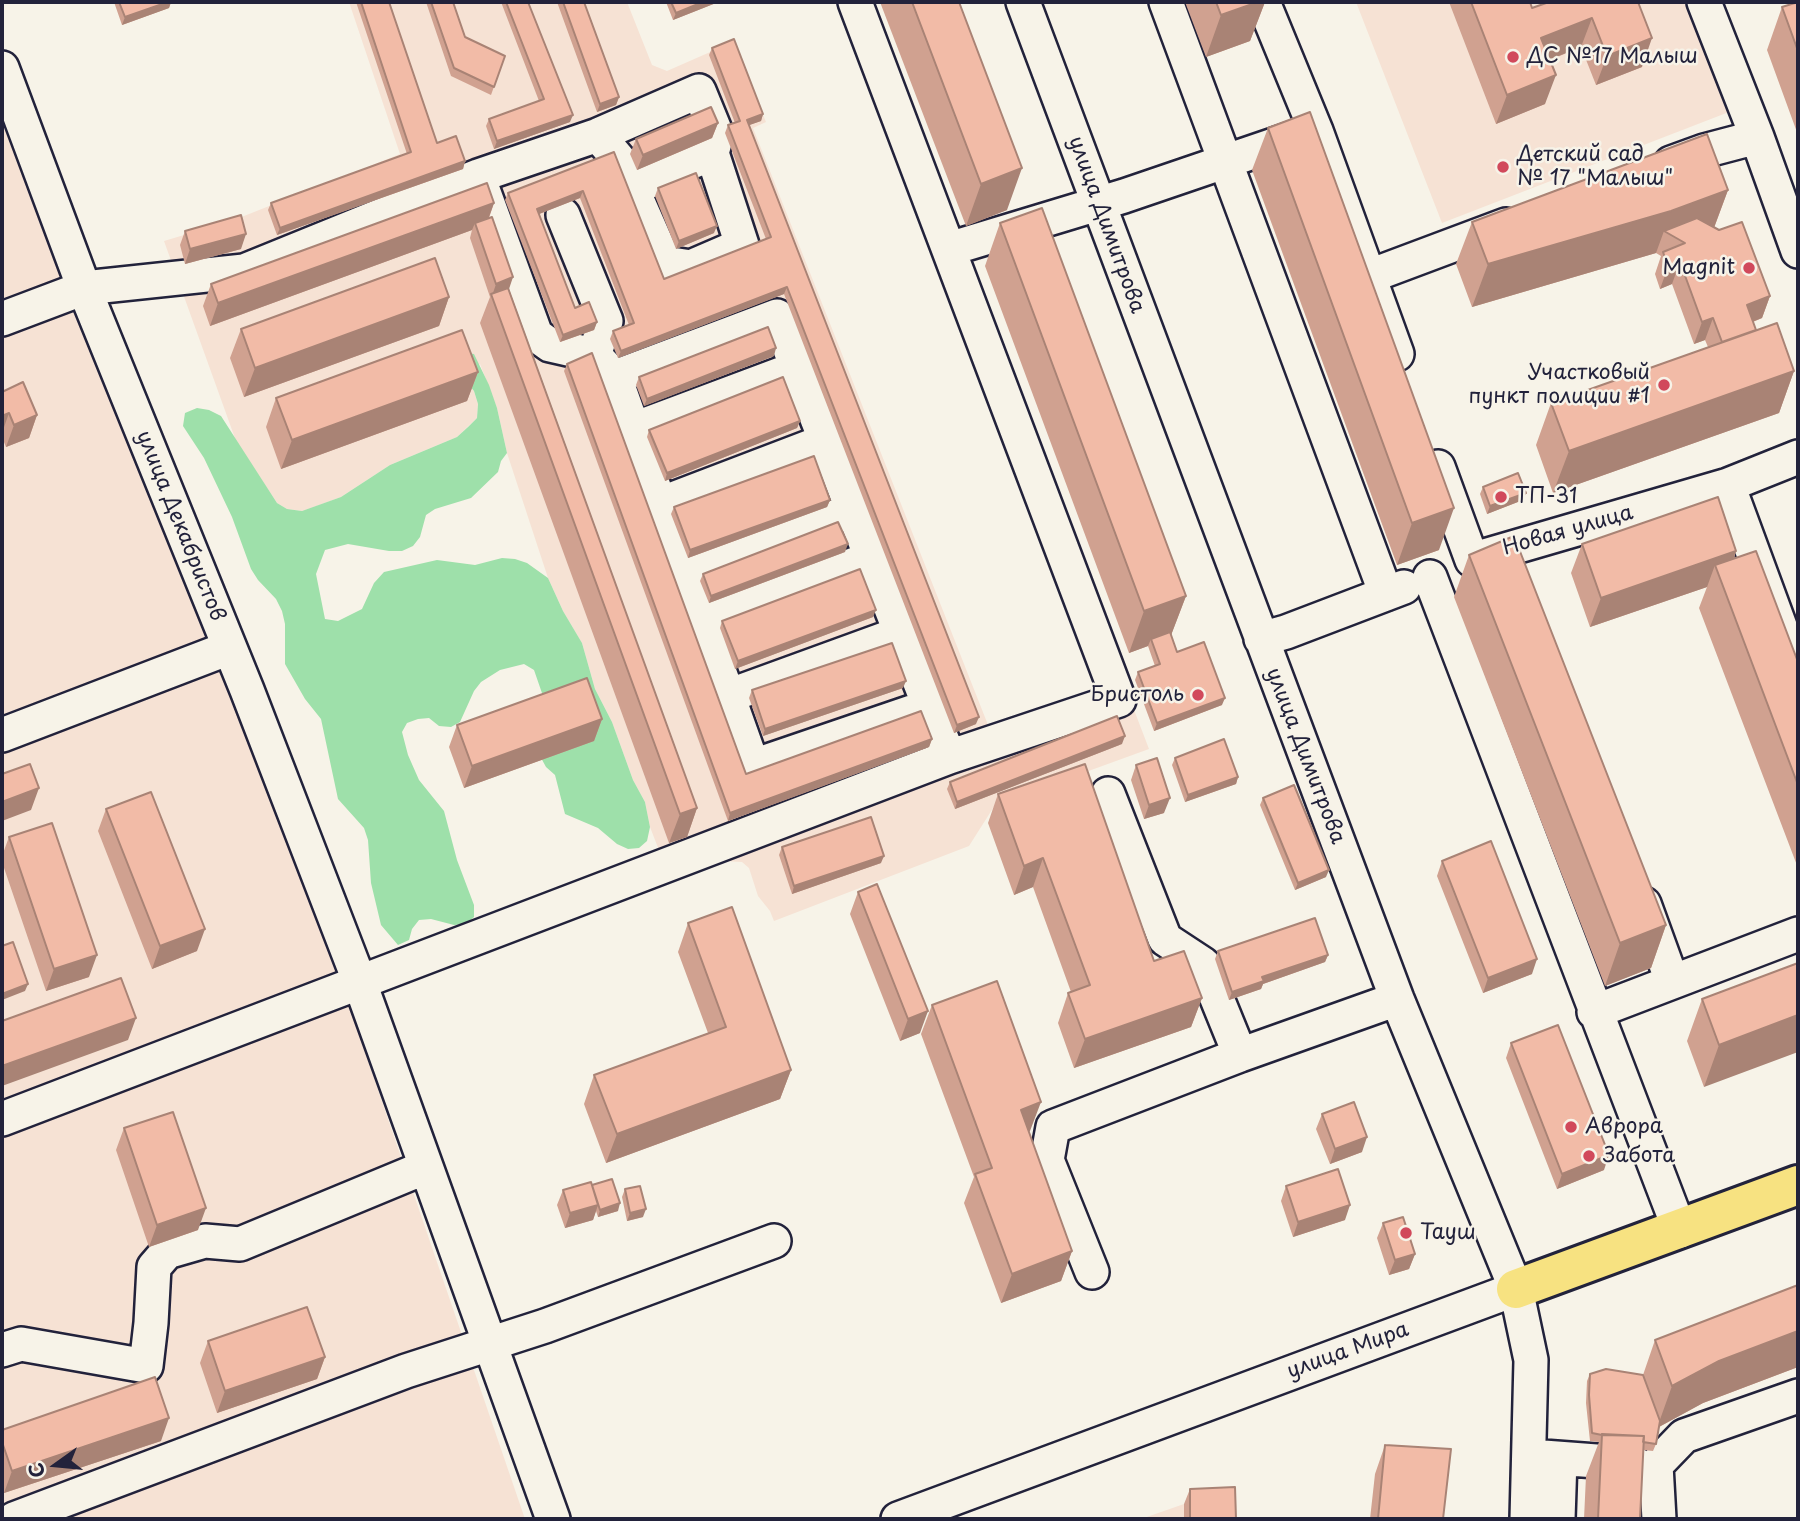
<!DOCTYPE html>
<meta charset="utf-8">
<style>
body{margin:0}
#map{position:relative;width:1800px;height:1521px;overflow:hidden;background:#f7f3e8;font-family:"Playpen Sans",sans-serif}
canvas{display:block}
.frame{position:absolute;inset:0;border:4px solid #22223b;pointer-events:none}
.north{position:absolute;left:21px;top:1430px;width:70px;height:70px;-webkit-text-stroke:5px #f7f3e8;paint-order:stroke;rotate:255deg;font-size:19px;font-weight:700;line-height:28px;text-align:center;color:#22223b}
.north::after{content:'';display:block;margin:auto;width:24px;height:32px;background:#22223b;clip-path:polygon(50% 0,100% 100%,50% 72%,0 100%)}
</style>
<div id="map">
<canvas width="1800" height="1521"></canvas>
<div class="frame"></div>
<div class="north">С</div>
</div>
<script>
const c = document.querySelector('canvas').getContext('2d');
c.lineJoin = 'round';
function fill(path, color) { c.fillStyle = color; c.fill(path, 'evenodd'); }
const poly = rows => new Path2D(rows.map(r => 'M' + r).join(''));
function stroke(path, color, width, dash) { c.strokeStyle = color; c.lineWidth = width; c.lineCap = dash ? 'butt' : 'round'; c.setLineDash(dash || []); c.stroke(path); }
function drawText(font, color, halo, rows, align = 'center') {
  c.font = font + ' "Playpen Sans",sans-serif'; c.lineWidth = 5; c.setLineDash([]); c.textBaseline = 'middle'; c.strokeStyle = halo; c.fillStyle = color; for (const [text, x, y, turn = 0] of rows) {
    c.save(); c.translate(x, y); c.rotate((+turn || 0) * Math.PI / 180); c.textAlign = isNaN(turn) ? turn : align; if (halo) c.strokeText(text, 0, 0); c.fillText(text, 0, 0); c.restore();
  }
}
const built = poly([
 [349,2,627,2,652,65,667,71,733,42,766,122,753,128,990,730,1123,681,1149,749,995,805,969,846,774,921,770,911,758,896,749,868,742,862,705,860,669,876,650,827,645,802,633,780,612,722,595,689,582,643,563,611,548,578,507,453,497,408,480,364,465,380,474,391,478,404,477,418,457,437,390,465,341,497,314,507,302,511,287,509,277,503,236,441,164,241,234,220,400,154],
 [1356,2,1686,2,1729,112,1442,223],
 [2,80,326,938,525,1519,2,1519],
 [1230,1502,1230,1519,1141,1519,1184,1504]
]);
const green = poly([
 [461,352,474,354,489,385,497,408,507,453,501,461,498,472,471,498,435,509,426,515,420,537,413,546,402,551,389,551,348,544,325,550,316,574,325,619,338,621,362,609,374,583,384,572,437,560,475,565,502,558,515,559,527,563,548,578,563,611,582,643,595,689,612,722,633,780,645,802,650,827,647,841,639,848,628,849,617,844,598,828,565,814,555,775,546,767,540,756,543,696,534,670,524,664,500,670,481,682,474,691,460,722,451,727,439,726,429,718,418,719,407,723,402,732,408,755,419,780,444,811,457,860,474,905,474,917,466,924,454,925,431,919,419,920,412,929,409,940,398,945,381,925,371,883,368,840,364,828,338,799,321,719,305,699,285,664,285,624,282,611,276,599,258,580,251,569,232,517,204,458,183,426,185,413,197,408,209,410,221,416,277,503,287,509,302,511,341,497,390,465,457,437,468,427,477,418,478,404,474,391,465,380]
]);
const minor = poly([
 [1023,2,1397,999,1516,1289,1531,1360,1527,1519],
 [1166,2,1386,594],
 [1263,2,1316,131,1397,354],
 [1704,2,1757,137,1798,251],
 [2,68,84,288,247,690,360,983,553,1519],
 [1671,163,1704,151,1757,137],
 [478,176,536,335,550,345,594,355,615,377,753,766,929,706],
 [632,189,712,153],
 [563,215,606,321,594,355],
 [949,249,1124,196,1303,135],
 [1370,276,1506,225],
 [2,319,84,288,244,271,478,176,598,135,699,91,717,135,712,153,742,245,691,267,665,263,620,161,598,135],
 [615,377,777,316,949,757],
 [634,429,797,368],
 [1438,467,1472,560],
 [1728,485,1798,675],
 [660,504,825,441],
 [1474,559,1728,485,1798,457],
 [685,574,853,510],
 [1430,577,1680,1231],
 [702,622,871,558],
 [1261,639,1286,632,1404,587],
 [728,696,901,633],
 [2,735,229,648],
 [1108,794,1165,939,1203,964,1240,1055],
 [1644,904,1672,981],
 [1594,1012,1798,934],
 [2,1119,949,757,1119,700,855,2],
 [1092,1272,1047,1160,1053,1127,1240,1055,1397,999],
 [2,1350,21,1344,146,1366,151,1323,154,1267,167,1252,205,1241,240,1244,426,1167],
 [1530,1456,1636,1464],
 [14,1519,406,1371,545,1326,774,1241],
 [898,1519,1516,1289],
 [1558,1519,1560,1459],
 [1659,1519,1656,1465,1684,1436,1798,1396]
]);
const major = poly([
 [1516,1289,1798,1185]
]);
const wall = poly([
 [114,2,171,2,169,8,122,25],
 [356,2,389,2,437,143,465,161,463,169,277,235,268,210,271,203,407,154],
 [426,2,453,2,465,37,505,56,491,95,451,76],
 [501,2,528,2,570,122,494,149,486,126,489,119,539,101],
 [557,2,584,2,619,97,616,105,597,112],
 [666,2,717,2,716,3,673,20],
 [880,2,959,2,1007,210,966,226],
 [1185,2,1265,2,1250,41,1206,57],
 [1449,2,1530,2,1532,8,1638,2,1642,67,1596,85,1581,47,1550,60,1545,104,1496,124],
 [1798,2,1798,135,1767,50,1782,7],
 [712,48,763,114,761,121,749,125,976,724,954,733,784,294,618,358,610,339,613,331,629,325,580,198,539,214,575,308,597,322,594,330,560,342,505,200,508,193,614,152,664,279,766,239,725,133,728,125,735,123,709,55],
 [718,123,712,138,637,170,630,154,636,139],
 [1268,128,1439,550,1397,565,1252,170],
 [658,188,714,233,676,249,655,196],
 [1728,190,1714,228,1770,296,1762,318,1753,322,1756,330,1794,371,1779,413,1553,493,1536,445,1551,403,1708,347,1705,340,1694,344,1672,284,1660,289,1655,274,1661,256,1656,253,1472,307,1456,264,1472,222],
 [494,203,489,218,509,289,697,808,687,837,669,843,480,323,490,297,470,238,472,230,210,326,203,306,211,284],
 [1000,223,1186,596,1171,635,1177,652,1222,705,1154,731,1135,680,1138,672,1155,666,1148,646,1129,653,985,266],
 [185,231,241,249,185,264,180,245],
 [449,297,439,326,244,397,230,358,241,329],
 [774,356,644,406,636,385,639,377],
 [567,364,746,774,932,739,929,747,728,821,564,371],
 [478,372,467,401,281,469,266,427,276,398],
 [2,392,37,415,29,438,6,447,2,437],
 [800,421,797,428,665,481,647,437,649,430],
 [1483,487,1523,500,1487,514,1480,494],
 [830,500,827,507,688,558,671,514,674,507],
 [1582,544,1736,551,1734,559,1798,662,1798,868,1699,608,1707,587,1590,627,1571,573],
 [845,552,709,603,700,581,703,574],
 [1469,555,1666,925,1651,968,1605,986,1454,597],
 [873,617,735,669,720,628,722,621],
 [903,688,763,736,749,698,752,690],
 [602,719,594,741,464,788,449,747,457,725],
 [1122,744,955,809,947,789,950,782],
 [1175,758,1238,777,1236,784,1185,802,1172,765],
 [1136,765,1164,813,1144,819,1131,780],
 [998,794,1154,961,1202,998,1191,1027,1074,1068,1058,1023,1068,993,1071,992,1033,887,1014,895,988,823],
 [1263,798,1326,877,1295,890,1260,805],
 [106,809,197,951,152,969,98,831],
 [9,837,89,977,46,991,2,862,2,856],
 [782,847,881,863,792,894,779,855],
 [1442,861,1532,974,1483,993,1437,876],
 [858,892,920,1033,900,1041,850,914],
 [688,923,791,1070,780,1099,606,1163,584,1104,594,1075,708,1033,678,952],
 [1218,951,1328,955,1325,962,1263,984,1261,989,1229,1000,1215,959],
 [1798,963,1704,1087,1687,1041,1702,999],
 [932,1005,1030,1131,1029,1132,1072,1251,1061,1281,1001,1303,964,1203,974,1177,921,1034],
 [1511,1043,1604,1170,1557,1189,1506,1058],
 [1322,1114,1362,1152,1330,1164,1316,1129],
 [124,1128,198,1230,149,1247,116,1150],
 [592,1186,618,1211,598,1217,596,1211,593,1220,565,1228,557,1205,563,1190],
 [1286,1186,1345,1220,1293,1237,1281,1201],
 [625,1189,643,1217,627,1221,622,1197],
 [1383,1223,1415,1254,1409,1269,1389,1275,1377,1238],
 [1798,1285,1798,1367,1703,1403,1659,1427,1656,1444,1653,1451,1643,1450,1640,1519,1584,1519,1586,1476,1599,1442,1590,1441,1586,1403,1587,1381,1590,1374,1643,1375,1655,1340],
 [208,1341,325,1357,317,1379,217,1413,200,1363],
 [2,1430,161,1441,4,1493,2,1487],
 [1385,1445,1443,1519,1370,1519,1375,1474],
 [1190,1489,1236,1519,1184,1519,1184,1504]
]);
const shadedWall = poly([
 [168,2,171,2,169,8,122,25,125,17],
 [703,2,717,2,716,3,673,20,676,13],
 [1258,2,1265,2,1250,41,1206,57,1221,15],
 [1592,18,1581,47,1531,67,1541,38],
 [1652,38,1642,67,1596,85,1607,56],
 [1556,75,1545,104,1496,124,1507,95],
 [619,97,616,105,597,112,600,104],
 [763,114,761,121,744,127,747,120],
 [573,115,570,122,494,149,497,141],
 [718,123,712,138,637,170,643,155],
 [465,161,463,169,277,235,280,228],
 [1022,168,1007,210,966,226,981,184],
 [1728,190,1712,233,1664,231,1656,253,1472,307,1488,264],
 [583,191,580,198,534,216,537,209],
 [494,203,486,225,475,223,472,230,210,326,218,303],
 [717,226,714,233,676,249,679,241],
 [246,234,241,249,185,264,190,249],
 [1680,262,1672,284,1660,289,1668,267],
 [513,277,508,292,492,296,496,284],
 [787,287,784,294,618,358,621,351],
 [1770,296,1762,318,1739,327,1747,305],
 [449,297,439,326,244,397,255,368],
 [1713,318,1705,340,1694,344,1702,322],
 [597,322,594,330,560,342,563,335],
 [776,348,774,356,644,406,647,399],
 [1794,371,1779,413,1553,493,1569,451],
 [478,372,467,401,281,469,292,440],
 [9,413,2,433,2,416],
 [37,415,29,438,6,447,14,425],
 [800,421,797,428,665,481,667,473],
 [1526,493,1523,500,1487,514,1490,506],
 [830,500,827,507,688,558,690,550],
 [1454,508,1439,550,1397,565,1412,523],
 [848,544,845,552,709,603,711,596],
 [1736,551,1726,580,1715,565,1707,587,1590,627,1601,598],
 [1186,596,1170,638,1151,639,1148,646,1129,653,1144,611],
 [876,610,873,617,735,669,738,661],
 [906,681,903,688,763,736,765,729],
 [1225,698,1222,705,1154,731,1157,723],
 [979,717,976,724,954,733,957,725],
 [602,719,594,741,464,788,472,766],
 [1125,736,1122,744,955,809,957,802],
 [932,739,929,747,728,821,730,813],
 [1238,777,1236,784,1185,802,1188,795],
 [39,788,31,810,2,821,2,802],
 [1170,798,1164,813,1144,819,1149,805],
 [697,808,687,837,669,843,680,814],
 [884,856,881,863,792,894,794,886],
 [1043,858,1033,887,1014,895,1024,866],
 [1329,870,1326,877,1295,890,1298,883],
 [1666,925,1651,968,1605,986,1620,943],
 [205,929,197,951,152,969,160,946],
 [97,955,89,977,46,991,54,969],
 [1328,955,1325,962,1263,984,1261,989,1229,1000,1232,992,1262,977],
 [1537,959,1532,974,1483,993,1488,978],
 [28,984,25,991,2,1000,2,994],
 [1202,998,1191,1027,1074,1068,1085,1039],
 [928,1011,920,1033,900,1041,908,1019],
 [1798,1015,1798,1052,1704,1087,1719,1045],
 [136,1018,128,1040,2,1086,2,1066],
 [791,1070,780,1099,606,1163,617,1134],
 [1041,1102,1030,1131,1010,1139,1021,1110],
 [1367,1137,1362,1152,1330,1164,1335,1149],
 [1609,1155,1604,1170,1557,1189,1562,1174],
 [620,1203,618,1211,598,1217,600,1210],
 [598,1205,593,1220,565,1228,570,1213],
 [1350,1205,1345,1220,1293,1237,1298,1222],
 [206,1208,198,1230,149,1247,157,1225],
 [646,1209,643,1217,627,1221,630,1213],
 [1072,1251,1061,1281,1001,1303,1012,1274],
 [1415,1254,1409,1269,1389,1275,1395,1260],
 [1798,1331,1798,1367,1703,1403,1657,1428,1672,1386,1719,1361],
 [325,1357,317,1379,217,1413,225,1391],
 [169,1418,161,1441,4,1493,12,1471]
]);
const building = poly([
 [119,2,168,2,125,17,119,2],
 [361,2,389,2,437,143,456,136,465,161,280,228,271,203,411,152,361,2],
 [431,2,453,2,465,37,505,56,494,87,454,68,431,2],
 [506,2,528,2,573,115,497,141,489,119,544,99,506,2],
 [563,2,584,2,619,97,600,104,563,2],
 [671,2,703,2,676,13,671,2],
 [912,2,959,2,1022,168,981,184,912,2],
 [1216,2,1258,2,1221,15,1216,2],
 [1471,2,1530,2,1532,8,1549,2,1638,2,1652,38,1607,56,1592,18,1541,38,1556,75,1507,95,1471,2],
 [1798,2,1798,51,1782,7,1798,2],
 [734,39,763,114,747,120,979,717,957,725,787,287,621,351,613,331,634,323,583,191,537,209,575,308,589,302,597,322,563,335,508,193,614,152,664,279,771,237,728,125,740,121,712,48,734,39],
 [711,107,718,123,643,155,636,139,711,107],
 [1310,112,1454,508,1412,523,1268,128,1310,112],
 [1707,134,1728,190,1671,211,1488,264,1472,222,1707,134],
 [696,173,717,226,679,241,658,188,696,173],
 [487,183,494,203,218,303,211,284,487,183],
 [1042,208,1186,596,1144,611,1000,223,1042,208],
 [241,215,246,234,190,249,185,231,241,215],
 [492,217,513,277,496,284,475,223,492,217],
 [1697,218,1719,230,1742,222,1770,296,1747,305,1756,330,1722,342,1713,318,1702,322,1680,262,1668,267,1663,252,1685,243,1664,231,1697,218],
 [435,258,449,297,255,368,241,329,435,258],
 [508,288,697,808,680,814,491,294,508,288],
 [1777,323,1794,371,1569,451,1551,403,1777,323],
 [768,327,776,348,647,399,639,377,768,327],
 [462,330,478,372,292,440,276,398,462,330],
 [592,353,746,774,921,711,932,739,730,813,567,364,592,353],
 [783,377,800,421,667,473,649,430,783,377],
 [23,382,37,415,14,425,9,413,2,416,2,392,23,382],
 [814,456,830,500,690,550,674,507,814,456],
 [1518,473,1526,493,1490,506,1483,487,1518,473],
 [1718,497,1736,551,1601,598,1582,544,1718,497],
 [838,522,848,544,711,596,703,574,838,522],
 [1514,536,1666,925,1620,943,1469,555,1514,536],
 [1756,551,1798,662,1798,785,1715,565,1756,551],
 [860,569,876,610,738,661,722,621,860,569],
 [1170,632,1177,652,1204,642,1225,698,1157,723,1138,672,1160,664,1151,639,1170,632],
 [892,643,906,681,765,729,752,690,892,643],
 [587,678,602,719,472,766,457,725,587,678],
 [1117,716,1125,736,957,802,950,782,1117,716],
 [1224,739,1238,777,1188,795,1175,758,1224,739],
 [1157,758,1170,798,1149,805,1136,765,1157,758],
 [30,764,39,788,2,802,2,774,30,764],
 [1085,764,1154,961,1184,951,1202,998,1085,1039,1068,993,1090,985,1043,858,1024,866,998,794,1085,764],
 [1294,785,1329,870,1298,883,1263,798,1294,785],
 [151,792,205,929,160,946,106,809,151,792],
 [871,817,884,856,794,886,782,847,871,817],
 [52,823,97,955,54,969,9,837,52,823],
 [1491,841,1537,959,1488,978,1442,861,1491,841],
 [877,884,928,1011,908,1019,858,892,877,884],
 [732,907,791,1070,617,1134,594,1075,726,1027,688,923,732,907],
 [1315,918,1328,955,1262,977,1264,981,1232,992,1218,951,1315,918],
 [13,942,28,984,2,994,2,946,13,942],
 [1798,963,1798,1015,1719,1045,1702,999,1798,963],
 [121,978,136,1018,2,1066,2,1021,121,978],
 [997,981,1041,1102,1021,1110,1072,1251,1012,1274,975,1174,992,1168,932,1005,997,981],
 [1558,1025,1609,1155,1562,1174,1511,1043,1558,1025],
 [1354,1102,1367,1137,1335,1149,1322,1114,1354,1102],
 [173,1112,206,1208,157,1225,124,1128,173,1112],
 [1338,1169,1350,1205,1298,1222,1286,1186,1338,1169],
 [612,1179,620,1203,600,1210,592,1185,612,1179],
 [591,1182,598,1205,570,1213,563,1190,591,1182],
 [640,1186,646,1209,630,1213,625,1189,640,1186],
 [1403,1217,1415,1254,1395,1260,1383,1223,1403,1217],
 [1798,1285,1798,1331,1719,1361,1672,1386,1655,1340,1798,1285],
 [307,1307,325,1357,225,1391,208,1341,307,1307],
 [1606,1369,1643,1375,1660,1421,1656,1444,1643,1442,1644,1436,1602,1435,1592,1433,1589,1395,1590,1374,1606,1369],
 [155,1377,169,1418,12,1471,2,1442,2,1430,155,1377],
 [1602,1434,1644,1436,1640,1519,1598,1519,1602,1434],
 [1385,1445,1451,1449,1443,1519,1378,1519,1385,1445],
 [1235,1487,1236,1519,1190,1519,1190,1489,1235,1487]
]);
const markers = [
 [1513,57,7,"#d1495b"],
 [1503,167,7,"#d1495b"],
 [1749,268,7,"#d1495b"],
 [1664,385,7,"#d1495b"],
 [1501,497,7,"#d1495b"],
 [1198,695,7,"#d1495b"],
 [1571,1127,7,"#d1495b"],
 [1589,1156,7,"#d1495b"],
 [1406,1233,7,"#d1495b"]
];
const poiNames = [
 ["ДС №17 Малыш",1527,57],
 ["Детский сад",1517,155],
 ["№ 17 \"Малыш\"",1517,179],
 ["Magnit",1735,268,"right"],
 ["Участковый",1650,373,"right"],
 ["пункт полиции #1",1650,397,"right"],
 ["ТП-31",1515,497],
 ["Бристоль",1184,695,"right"],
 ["Аврора",1585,1127],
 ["Забота",1603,1156],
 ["Тауш",1420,1233]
];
const streetNames = [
 ["улица Димитрова",1106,225,70],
 ["улица Декабристов",180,526,68],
 ["Новая улица",1568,531,-16],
 ["улица Димитрова",1305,756,69],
 ["улица Мира",1348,1351,-20]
];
fill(built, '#f6e2d4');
fill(green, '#9ee0aa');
stroke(minor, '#22223b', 38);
stroke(major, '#22223b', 44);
stroke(minor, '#f7f3e8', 33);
stroke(major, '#f7e281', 38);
fill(wall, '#d0a190');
fill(shadedWall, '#a98375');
fill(building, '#f2bba7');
stroke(building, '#a98375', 2);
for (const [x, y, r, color] of markers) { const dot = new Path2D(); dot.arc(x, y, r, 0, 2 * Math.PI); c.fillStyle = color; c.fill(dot); stroke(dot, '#f7f3e8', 2.5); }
drawText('21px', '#22223b', '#f7f3e8', poiNames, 'left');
drawText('21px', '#22223b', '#f7f3e8', streetNames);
</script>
